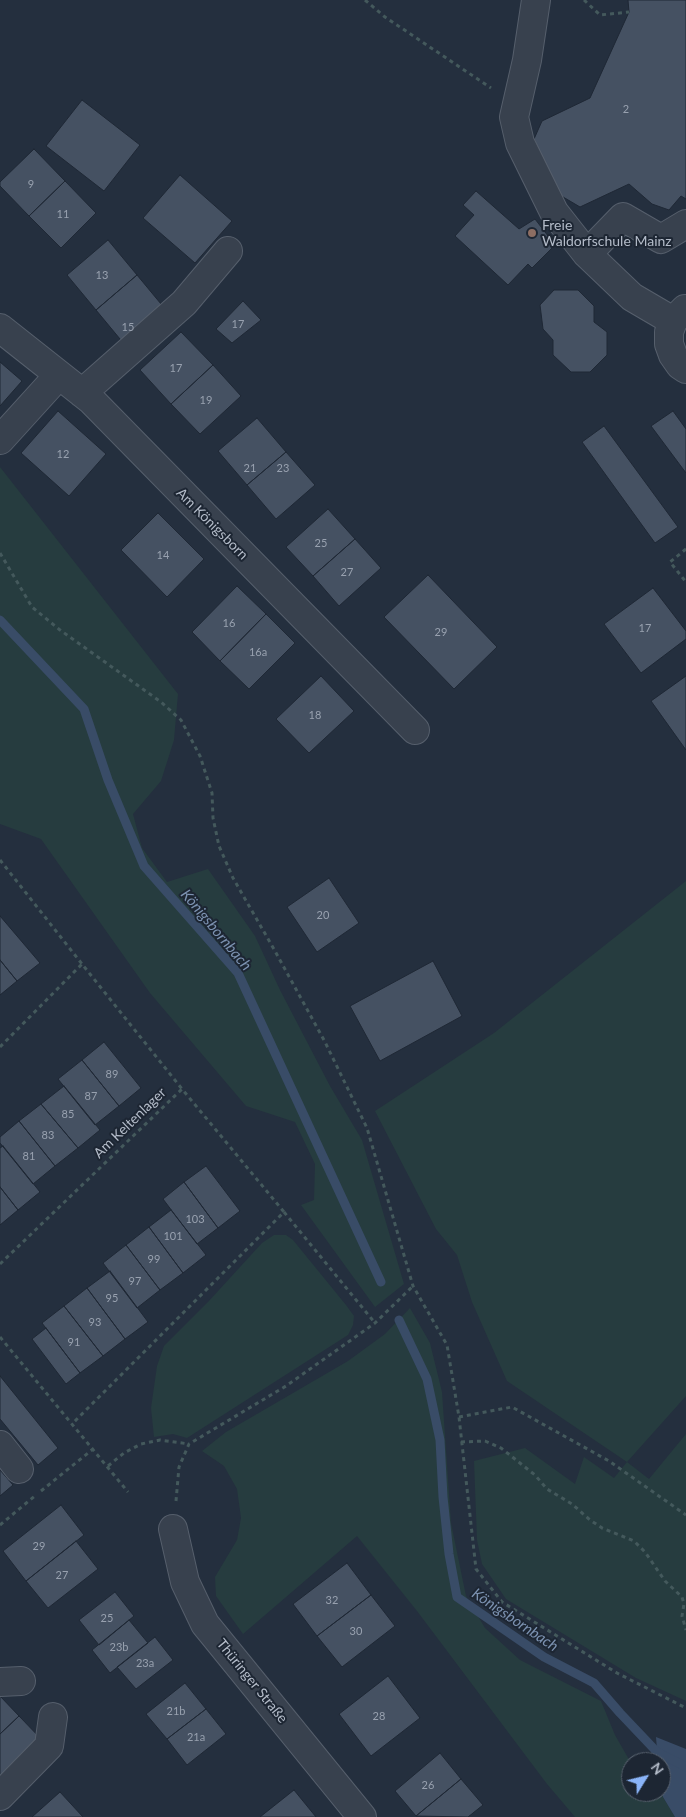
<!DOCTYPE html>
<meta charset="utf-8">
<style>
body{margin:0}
#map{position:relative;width:686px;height:1817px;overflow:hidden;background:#242f3e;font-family:Lato,sans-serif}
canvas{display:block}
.north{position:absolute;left:621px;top:1752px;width:50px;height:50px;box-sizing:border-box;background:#1d2633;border:1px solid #59626f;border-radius:50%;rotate:54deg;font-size:14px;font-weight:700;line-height:20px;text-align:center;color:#b4bcc9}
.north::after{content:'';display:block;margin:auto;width:18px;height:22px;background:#8ab4f8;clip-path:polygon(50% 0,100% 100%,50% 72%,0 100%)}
</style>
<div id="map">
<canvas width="686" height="1817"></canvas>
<div class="north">N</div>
</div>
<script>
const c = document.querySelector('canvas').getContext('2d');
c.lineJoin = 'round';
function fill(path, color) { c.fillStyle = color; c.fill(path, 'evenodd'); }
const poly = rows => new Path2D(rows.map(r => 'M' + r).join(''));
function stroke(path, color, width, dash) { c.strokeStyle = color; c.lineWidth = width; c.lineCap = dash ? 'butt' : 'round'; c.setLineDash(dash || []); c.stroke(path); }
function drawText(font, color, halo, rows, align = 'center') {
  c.font = font + ' Lato,sans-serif'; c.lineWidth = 4; c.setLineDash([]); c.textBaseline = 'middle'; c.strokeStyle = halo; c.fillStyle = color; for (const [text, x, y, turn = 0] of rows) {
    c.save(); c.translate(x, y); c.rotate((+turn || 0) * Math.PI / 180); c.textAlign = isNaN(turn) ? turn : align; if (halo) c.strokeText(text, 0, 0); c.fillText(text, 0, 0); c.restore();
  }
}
const green = poly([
 [0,467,178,694,174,740,161,781,133,814,142,848,167,882,208,869,255,936,280,990,330,1086,362,1140,404,1284,375,1307,301,1205,314,1200,315,1164,295,1122,246,1106,150,993,41,839,0,824],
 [686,881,686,1396,627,1462,649,1479,686,1434,686,1701,636,1678,506,1599,482,1564,477,1540,474,1461,525,1448,575,1484,584,1457,614,1478,627,1462,507,1381,472,1302,457,1255,436,1229,375,1111,494,1033],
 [274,1235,286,1235,293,1240,346,1305,354,1316,353,1325,348,1335,187,1438,173,1434,154,1437,151,1408,157,1366,164,1346,208,1302,262,1243],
 [410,1308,430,1343,442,1392,451,1523,466,1596,485,1628,520,1660,601,1701,615,1735,631,1763,631,1792,661,1792,661,1785,663,1797,675,1817,575,1817,547,1784,417,1611,357,1536,243,1634,216,1596,215,1577,237,1540,241,1518,237,1489,224,1466,202,1451,226,1432,348,1361,385,1334]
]);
const water = poly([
 [656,1737,686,1749,686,1817,675,1817,663,1797,661,1762,658,1762]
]);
const stream = poly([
 [0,620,84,709,108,780,144,866,238,973,381,1282],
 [399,1320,427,1379,440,1440,443,1497,449,1554,457,1597,544,1657,594,1683,620,1713,657,1752,686,1767]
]);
const building = poly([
 [628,0,686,0,686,199,681,196,669,210,652,204,629,184,580,207,558,194,534,139,542,121,590,98,629,12,628,0],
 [82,100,140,145,104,191,46,146,82,100],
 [34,149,65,181,29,216,0,186,0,182,34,149],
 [180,175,232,221,195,263,143,218,180,175],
 [65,181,96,213,61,248,29,216,65,181],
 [476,191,519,229,535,219,555,245,532,268,528,264,508,285,455,236,474,215,463,205,476,191],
 [108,240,137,275,96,310,67,275,108,240],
 [137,275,166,310,125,345,96,310,137,275],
 [554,290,578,290,594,306,594,322,607,332,607,355,590,372,571,372,553,355,553,340,543,329,540,305,554,290],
 [243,301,261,320,232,343,216,329,243,301],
 [181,332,213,365,171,404,140,370,181,332],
 [0,362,22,381,0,406,0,362],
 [213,365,241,396,200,434,171,404,213,365],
 [58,411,106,454,69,496,21,453,58,411],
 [673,411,686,429,686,473,651,426,673,411],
 [257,418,286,452,247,485,218,451,257,418],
 [604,426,678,527,655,543,582,442,604,426],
 [286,452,315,485,276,519,247,485,286,452],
 [328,509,355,539,313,576,286,547,328,509],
 [158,513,204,559,167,597,121,550,158,513],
 [355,539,381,568,339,606,313,576,355,539],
 [428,575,497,647,454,689,384,617,428,575],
 [237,586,266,614,220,661,192,632,237,586],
 [653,588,686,631,686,639,641,673,604,624,653,588],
 [266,614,295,643,249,689,220,661,266,614],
 [321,676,354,711,309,753,276,719,321,676],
 [686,676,686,750,651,701,686,676],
 [329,878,359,923,317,952,287,907,329,878],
 [0,916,40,963,17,981,0,960,0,916],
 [0,960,17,981,0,995,0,960],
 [433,961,462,1016,380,1061,350,1006,433,961],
 [104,1042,141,1088,119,1106,82,1060,104,1042],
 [82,1060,119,1106,95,1125,58,1079,82,1060],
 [64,1086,100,1130,78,1148,41,1104,64,1086],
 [41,1104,78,1148,55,1166,19,1121,41,1104],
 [19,1121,55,1166,33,1184,0,1143,0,1137,19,1121],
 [3,1146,40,1192,18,1210,0,1187,0,1148,3,1146],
 [206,1166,240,1211,218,1228,184,1182,206,1166],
 [184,1182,218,1228,197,1244,163,1199,184,1182],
 [0,1187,18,1210,0,1225,0,1187],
 [171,1210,206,1255,183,1273,149,1227,171,1210],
 [149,1227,183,1273,160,1290,126,1245,149,1227],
 [126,1245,160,1290,137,1308,103,1263,126,1245],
 [110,1271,148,1322,125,1339,87,1288,110,1271],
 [87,1288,125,1339,103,1356,64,1306,87,1288],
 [64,1306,103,1356,80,1373,42,1323,64,1306],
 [46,1328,80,1373,66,1384,32,1339,46,1328],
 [0,1376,58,1448,38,1465,0,1419,0,1376],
 [0,1470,13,1485,0,1496,0,1470],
 [61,1505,84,1535,26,1581,3,1551,61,1505],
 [76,1541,98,1569,48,1608,26,1581,76,1541],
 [347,1563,371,1595,317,1636,293,1604,347,1563],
 [115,1592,134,1616,99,1645,79,1620,115,1592],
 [371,1595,395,1626,342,1667,317,1636,371,1595],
 [129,1620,148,1643,110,1673,92,1650,129,1620],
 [155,1637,173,1660,136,1689,117,1667,155,1637],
 [388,1676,420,1718,371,1756,339,1714,388,1676],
 [185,1683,206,1709,167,1739,146,1714,185,1683],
 [0,1696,19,1716,0,1734,0,1696],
 [206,1709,226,1734,187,1765,167,1739,206,1709],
 [19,1716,45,1743,0,1787,0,1734,19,1716],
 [440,1753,461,1779,416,1816,395,1791,440,1753],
 [461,1779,483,1805,468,1817,416,1816,461,1779],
 [294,1790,316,1817,260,1817,294,1790],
 [60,1792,83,1817,32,1817,60,1792]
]);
const path = poly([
 [365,0,385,17,491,88],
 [584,0,600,15,629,12],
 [686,549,670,562,686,582],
 [0,553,32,607,60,630,161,702,181,720,200,756,212,793,213,818,219,846,233,878,275,951,325,1042,367,1128,413,1286,447,1345,459,1417,476,1569,502,1602,617,1673,686,1708],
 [0,860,82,964],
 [0,1047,82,964,182,1089],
 [284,1212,375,1323],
 [0,1264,182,1089,284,1212,73,1423],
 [0,1337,128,1492],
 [459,1417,512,1407,609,1461,686,1515],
 [461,1442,485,1441,501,1448,535,1475,547,1489,572,1504,590,1520,602,1528,634,1541,645,1552,665,1581,682,1597,684,1604,682,1616,686,1630],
 [108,1466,124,1453,141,1444,160,1440,189,1444],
 [41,1491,93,1449],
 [176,1501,179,1467,189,1444,286,1386,375,1323,413,1286],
 [0,1525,36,1495]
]);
const minor = poly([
 [536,0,527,60,514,117,520,143,554,212,587,254,632,297,673,321],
 [587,254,623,217,661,239,686,224],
 [685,309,673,321,669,332,669,344,673,355,680,365,686,369],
 [0,328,91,400,415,730],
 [82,393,184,303,228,251],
 [0,440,59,375],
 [0,1445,19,1469],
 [173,1529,185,1582,205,1624,362,1817],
 [0,1682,21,1681],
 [0,1796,49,1746,53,1717]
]);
const markers = [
 [532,233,5,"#8d6e63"]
];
const numberNames = [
 ["2",626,109],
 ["9",31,184],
 ["11",63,214],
 ["13",102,275],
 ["17",238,324],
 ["15",128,327],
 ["17",176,368],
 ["19",206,400],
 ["12",63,454],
 ["21",250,468],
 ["23",283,468],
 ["25",321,543],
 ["14",163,555],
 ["27",347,572],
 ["16",229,623],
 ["17",645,628],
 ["29",441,632],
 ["16a",258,652],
 ["18",315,715],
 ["20",323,915],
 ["89",112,1074],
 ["87",91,1096],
 ["85",68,1114],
 ["83",48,1135],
 ["81",29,1156],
 ["103",195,1219],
 ["101",173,1236],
 ["99",154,1259],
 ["97",135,1281],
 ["95",112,1298],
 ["93",95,1322],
 ["91",74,1342],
 ["29",39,1546],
 ["27",62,1575],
 ["32",332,1600],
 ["25",107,1618],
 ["30",356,1631],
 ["23b",119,1647],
 ["23a",145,1663],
 ["21b",176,1711],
 ["28",379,1716],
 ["21a",196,1737],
 ["26",428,1785]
];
const poiNames = [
 ["Freie",542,225],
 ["Waldorfschule Mainz",542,241]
];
const streetNames = [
 ["Am Königsborn",212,524,45],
 ["Am Keltenlager",130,1123,-44],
 ["Thüringer Straße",252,1681,51]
];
const waterNames = [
 ["Königsbornbach",216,930,50],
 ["Königsbornbach",515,1620,34]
];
fill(green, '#263c3f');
fill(water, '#394c67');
stroke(stream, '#394c67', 9);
fill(building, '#455162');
stroke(building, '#1f2835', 1);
stroke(minor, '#565f6c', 30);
stroke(path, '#44595c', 3, [4, 4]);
stroke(minor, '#38414e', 28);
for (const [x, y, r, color] of markers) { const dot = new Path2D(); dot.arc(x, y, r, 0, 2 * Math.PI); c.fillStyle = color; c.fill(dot); stroke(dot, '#1d2633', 2); }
drawText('11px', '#98a1af', null, numberNames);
drawText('14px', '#b4bcc9', '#1d2633', poiNames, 'left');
drawText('14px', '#b4bcc9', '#1d2633', streetNames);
drawText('italic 15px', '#7c92b1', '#1d2633', waterNames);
</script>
